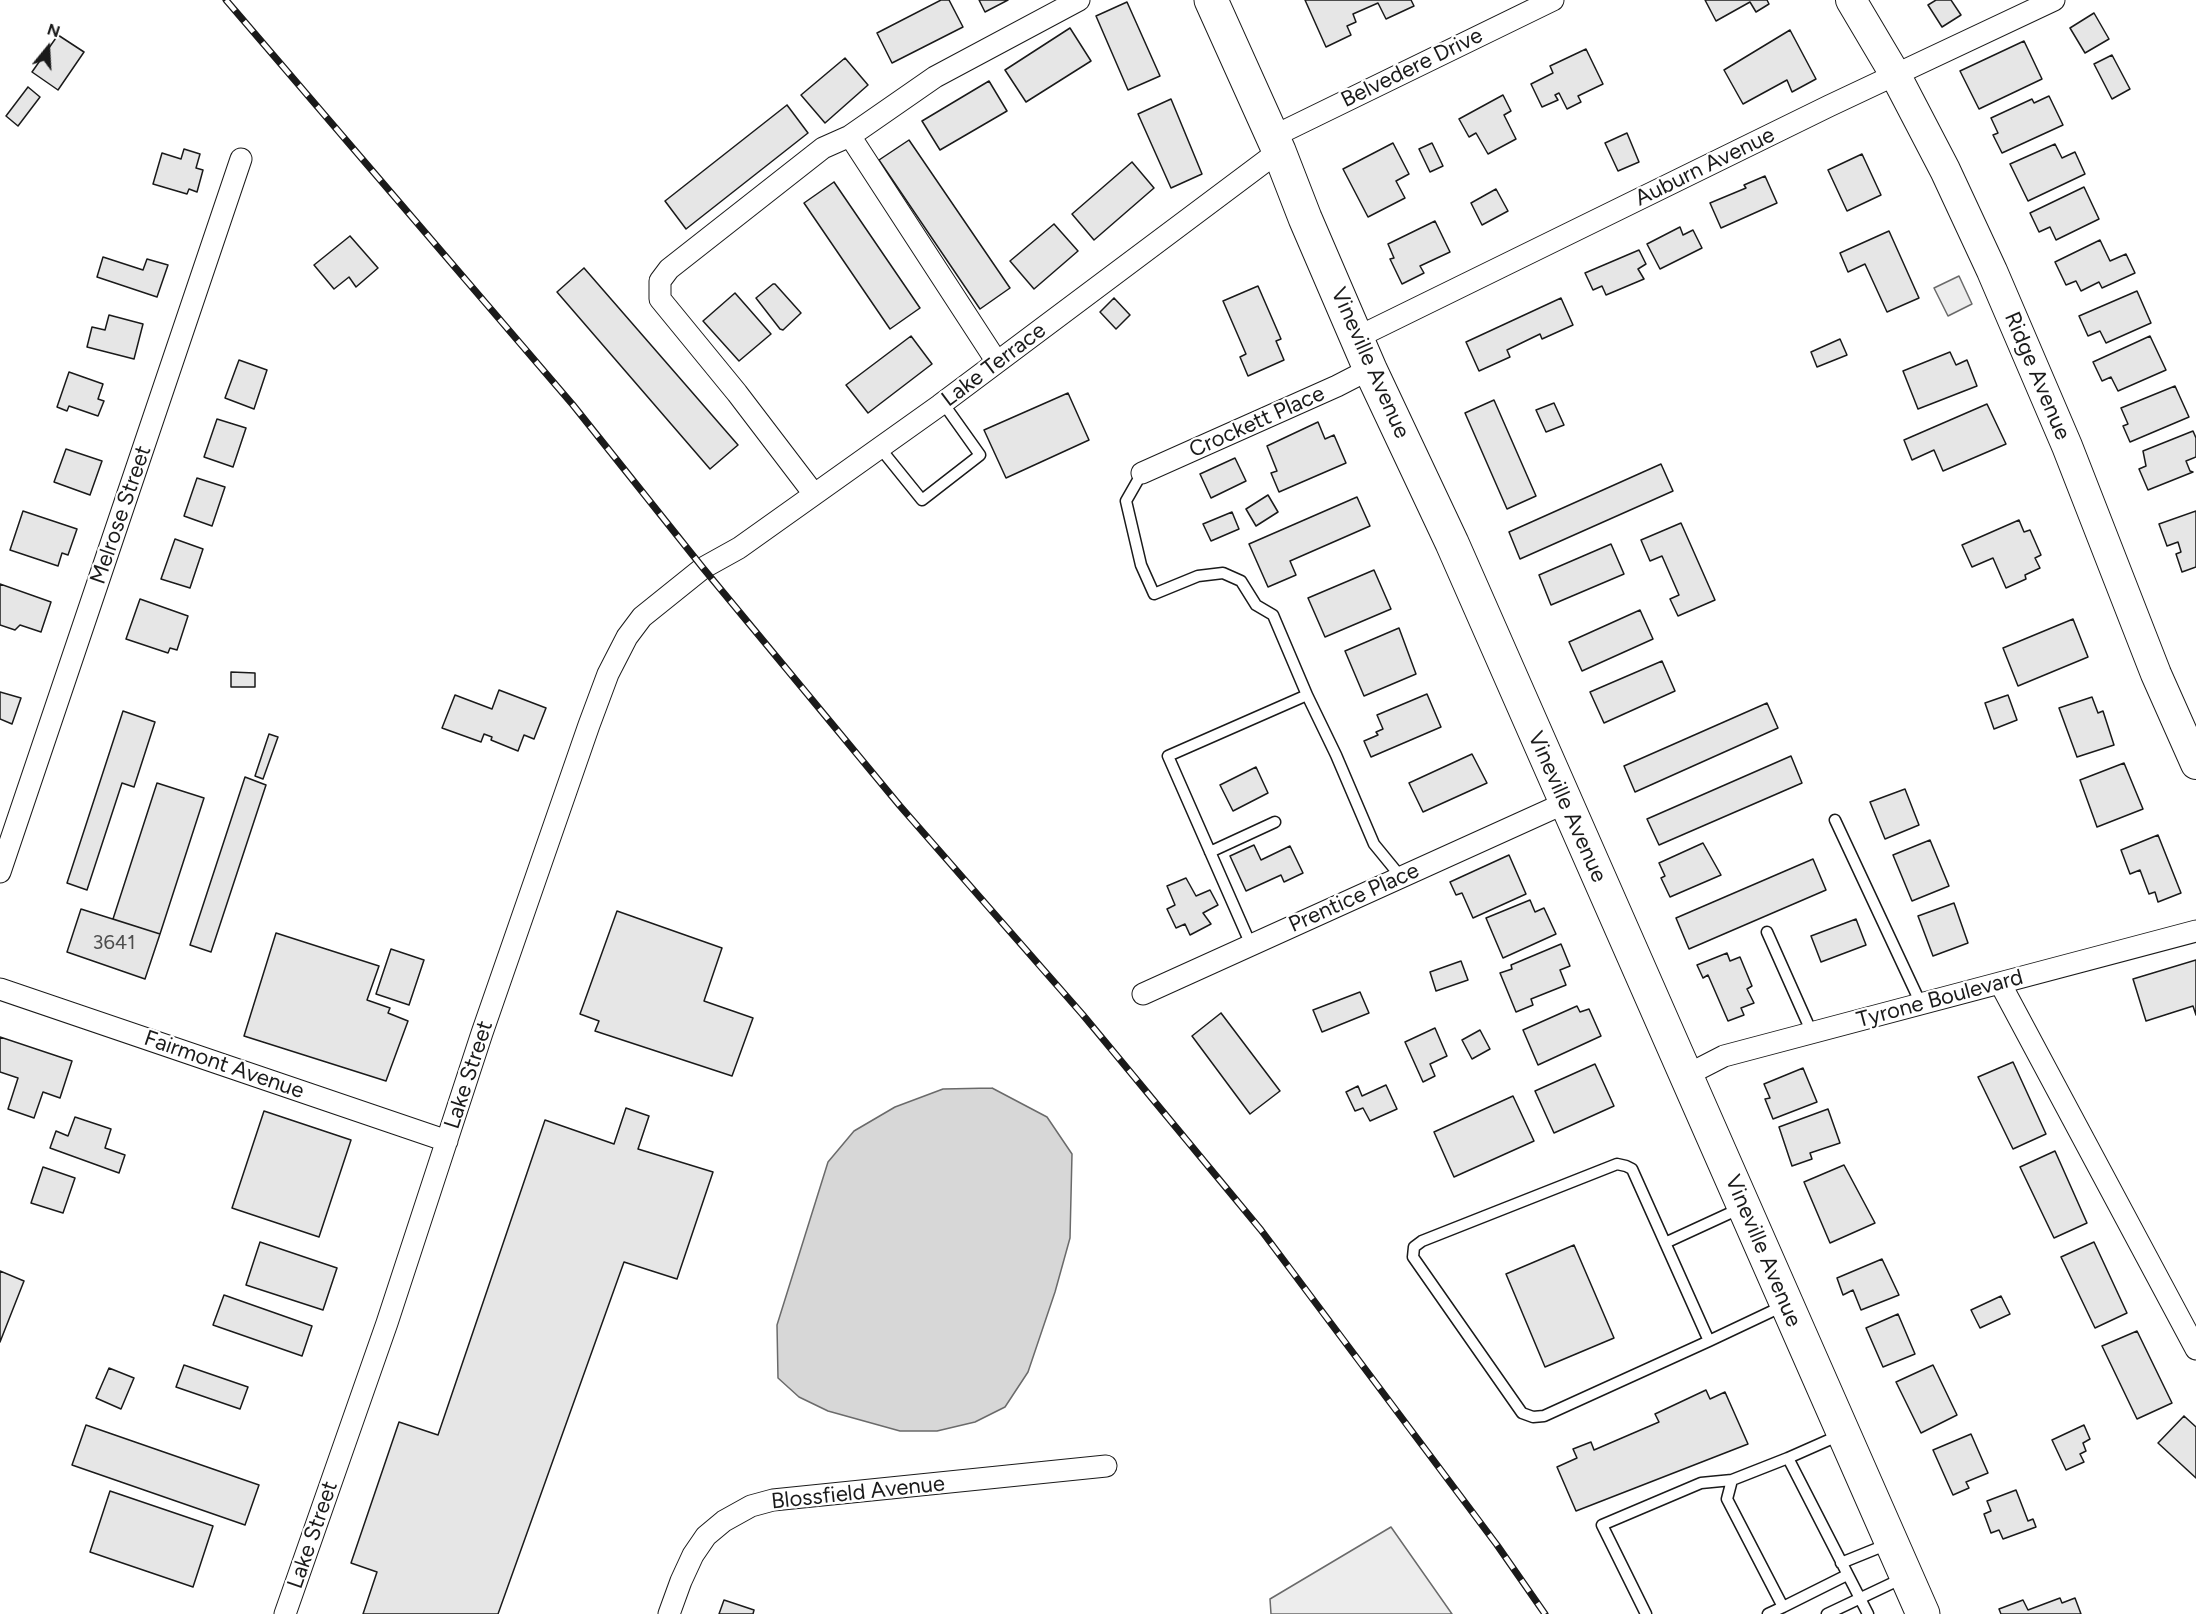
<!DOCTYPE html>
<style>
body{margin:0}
#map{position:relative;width:2196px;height:1614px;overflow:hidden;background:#fff;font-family:Figtree,sans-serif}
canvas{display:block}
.north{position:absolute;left:18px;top:18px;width:60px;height:60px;-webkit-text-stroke:4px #fff;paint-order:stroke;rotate:18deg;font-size:16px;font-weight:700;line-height:24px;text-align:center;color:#1a1a1a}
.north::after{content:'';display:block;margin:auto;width:21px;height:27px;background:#1a1a1a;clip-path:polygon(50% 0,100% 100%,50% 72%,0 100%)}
</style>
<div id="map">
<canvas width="2196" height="1614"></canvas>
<div class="north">N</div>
</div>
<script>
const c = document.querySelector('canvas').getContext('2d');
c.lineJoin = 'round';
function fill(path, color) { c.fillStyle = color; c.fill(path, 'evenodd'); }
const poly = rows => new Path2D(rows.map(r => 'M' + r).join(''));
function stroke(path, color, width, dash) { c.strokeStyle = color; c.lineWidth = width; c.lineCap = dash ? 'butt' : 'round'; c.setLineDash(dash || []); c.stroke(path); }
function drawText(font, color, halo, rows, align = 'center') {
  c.font = font + ' Figtree,sans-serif'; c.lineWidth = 4.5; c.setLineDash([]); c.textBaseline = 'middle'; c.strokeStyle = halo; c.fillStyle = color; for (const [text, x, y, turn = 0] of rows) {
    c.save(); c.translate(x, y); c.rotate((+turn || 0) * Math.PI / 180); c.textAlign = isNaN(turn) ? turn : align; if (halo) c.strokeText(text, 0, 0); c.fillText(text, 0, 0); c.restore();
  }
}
const green = poly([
 [1959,276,1972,304,1948,316,1934,288,1959,276],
 [1391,1527,1452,1614,1271,1614,1270,1599,1391,1527]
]);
const water = poly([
 [992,1088,1047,1117,1072,1154,1070,1238,1055,1292,1028,1372,1005,1407,975,1422,937,1431,900,1431,828,1411,799,1397,778,1378,777,1325,828,1162,854,1131,895,1107,943,1089,992,1088]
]);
const building = poly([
 [941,0,949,0,963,27,892,63,877,33,941,0],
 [979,0,1008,0,985,12,979,0],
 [1305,0,1411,0,1414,6,1386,19,1378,3,1353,14,1356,22,1347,26,1351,35,1326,47,1305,0],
 [1705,0,1767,0,1769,4,1756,12,1750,2,1716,21,1705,0],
 [1936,0,1951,0,1961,15,1942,27,1928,5,1936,0],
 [1127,2,1160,76,1128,90,1096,16,1127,2],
 [2094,13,2109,39,2085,53,2070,28,2094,13],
 [1070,28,1091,61,1026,102,1005,70,1070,28],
 [1790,30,1816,79,1792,92,1787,80,1743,104,1724,70,1790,30],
 [58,35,84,52,58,90,32,72,58,35],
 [2024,41,2042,79,1979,109,1960,71,2024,41],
 [1586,49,1603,84,1578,96,1581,102,1567,109,1559,93,1555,95,1558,100,1542,107,1531,84,1553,73,1550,66,1586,49],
 [2112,55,2130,89,2112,99,2094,64,2112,55],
 [845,58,868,85,825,123,801,95,845,58],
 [989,81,1007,111,940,150,922,121,989,81],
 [28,87,40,97,18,126,6,116,28,87],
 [1503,95,1511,111,1504,115,1516,139,1488,154,1476,133,1469,137,1459,119,1503,95],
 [2049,96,2063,125,2002,153,1993,135,1998,133,1991,118,2032,99,2034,103,2049,96],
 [1171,99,1202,174,1171,188,1138,114,1171,99],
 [787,105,808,133,686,229,665,201,787,105],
 [1627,133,1639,162,1618,171,1605,143,1627,133],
 [909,140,1010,288,980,309,879,160,909,140],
 [1393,143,1409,174,1396,181,1405,198,1368,217,1343,169,1393,143],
 [1432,143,1443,166,1430,172,1419,149,1432,143],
 [2055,144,2062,158,2075,152,2085,174,2028,201,2010,164,2055,144],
 [184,149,200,154,196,168,203,170,197,192,189,189,187,194,153,184,162,153,181,159,184,149],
 [1862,154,1881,195,1847,211,1828,170,1862,154],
 [1132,162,1154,188,1094,240,1072,214,1132,162],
 [1765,176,1777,203,1721,228,1710,203,1746,188,1744,185,1765,176],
 [834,182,920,308,890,329,804,203,834,182],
 [2084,187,2099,219,2056,240,2050,227,2039,232,2030,213,2084,187],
 [1496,189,1508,211,1482,225,1471,203,1496,189],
 [1435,221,1450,252,1420,266,1424,273,1402,284,1390,259,1394,258,1388,244,1435,221],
 [1054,224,1078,251,1034,289,1010,261,1054,224],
 [1680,227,1683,235,1693,230,1702,248,1660,269,1647,244,1680,227],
 [1889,231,1919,298,1887,312,1865,264,1848,272,1840,253,1889,231],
 [350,236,378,268,356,287,349,277,334,289,314,265,350,236],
 [2100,240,2110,261,2126,254,2135,273,2102,288,2099,282,2081,291,2076,281,2066,285,2055,262,2100,240],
 [1639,250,1646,264,1638,269,1644,279,1606,295,1602,286,1593,290,1585,273,1639,250],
 [103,257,143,270,147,259,168,265,157,297,97,277,103,257],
 [584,268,738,445,710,469,557,292,584,268],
 [773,284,775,284,801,313,783,330,780,329,756,298,773,284],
 [1258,286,1281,339,1276,341,1284,360,1248,376,1240,357,1246,354,1223,301,1258,286],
 [2137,291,2151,323,2106,343,2100,331,2088,336,2079,316,2137,291],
 [735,293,771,334,739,361,703,321,735,293],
 [1114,298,1130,315,1116,329,1100,312,1114,298],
 [1561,298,1573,325,1542,339,1540,334,1507,350,1510,357,1479,371,1466,342,1561,298],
 [109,315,143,324,134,359,87,347,92,327,105,330,109,315],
 [911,336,932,364,868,413,846,385,911,336],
 [2150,336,2166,370,2118,391,2111,377,2102,381,2093,362,2150,336],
 [1840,339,1847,355,1817,367,1811,352,1840,339],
 [1950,352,1956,365,1967,360,1977,386,1918,409,1903,371,1950,352],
 [239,360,267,370,254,409,225,398,239,360],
 [69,372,103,384,98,399,104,401,98,416,69,406,67,411,57,407,69,372],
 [2175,386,2189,417,2130,442,2123,426,2128,424,2121,408,2175,386],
 [1068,393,1089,440,1006,478,984,430,1068,393],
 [1494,400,1536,496,1507,509,1465,413,1494,400],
 [1554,403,1564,425,1546,432,1536,410,1554,403],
 [1987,404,2006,444,1943,471,1934,450,1912,460,1904,440,1987,404],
 [217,419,246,428,233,467,204,457,217,419],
 [1318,422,1325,439,1334,435,1346,463,1279,492,1271,473,1277,471,1267,446,1318,422],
 [2193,431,2196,438,2196,457,2186,461,2190,471,2193,472,2148,490,2139,469,2146,466,2143,451,2193,431],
 [66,449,102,461,90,495,54,482,66,449],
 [1235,458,1246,481,1211,498,1200,474,1235,458],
 [1661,464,1673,491,1520,559,1509,532,1661,464],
 [197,478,225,487,212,526,184,516,197,478],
 [1268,495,1278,512,1256,526,1246,509,1268,495],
 [1357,497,1370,526,1290,561,1296,575,1268,587,1249,544,1357,497],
 [23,511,77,529,68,555,62,553,58,566,10,550,23,511],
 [2196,511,2196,567,2182,572,2176,554,2181,552,2178,542,2167,546,2159,524,2196,511],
 [1232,512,1239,529,1211,541,1203,524,1232,512],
 [2019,520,2024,532,2030,530,2041,555,2035,558,2040,568,2025,575,2026,579,2006,588,1993,558,1972,567,1962,545,2019,520],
 [1681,523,1715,600,1678,616,1670,599,1679,595,1662,556,1650,561,1641,540,1681,523],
 [175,539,203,549,190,588,161,579,175,539],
 [1611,544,1624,574,1551,605,1539,575,1611,544],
 [1374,570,1391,609,1325,637,1308,598,1374,570],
 [0,584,51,602,41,632,20,625,15,630,0,625,0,584],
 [140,599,188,616,177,650,170,648,168,653,126,639,140,599],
 [1640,610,1653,639,1582,671,1569,642,1640,610],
 [2073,619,2088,657,2018,686,2003,648,2073,619],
 [1399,628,1416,674,1364,696,1345,651,1399,628],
 [1662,661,1675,691,1604,723,1590,692,1662,661],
 [231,672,255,673,255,687,231,687,231,672],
 [499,690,546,708,534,739,524,735,518,751,491,740,492,737,484,734,481,742,442,728,455,695,492,709,499,690],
 [0,692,21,698,12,724,0,719,0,692],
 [1427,694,1441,727,1371,757,1364,741,1378,735,1376,732,1383,729,1377,715,1427,694],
 [2008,695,2017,720,1994,729,1985,703,2008,695],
 [2092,697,2098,713,2103,711,2114,745,2077,757,2059,708,2092,697],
 [1767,703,1778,728,1635,792,1624,766,1767,703],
 [123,711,155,722,134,787,122,783,87,890,67,883,123,711],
 [269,734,278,737,263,779,255,776,269,734],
 [1472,754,1487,783,1423,812,1409,783,1472,754],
 [1791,756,1802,783,1659,845,1647,819,1791,756],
 [2124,763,2143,809,2097,827,2080,780,2124,763],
 [1256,767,1268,793,1233,811,1220,785,1256,767],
 [245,777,266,785,211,952,190,945,245,777],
 [157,783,204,798,160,934,113,919,157,783],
 [1905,789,1919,825,1885,839,1870,802,1905,789],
 [2158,835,2181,893,2158,902,2155,892,2149,894,2140,870,2130,874,2121,850,2158,835],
 [1930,840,1949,886,1912,901,1893,855,1930,840],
 [1703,843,1721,875,1670,897,1661,878,1665,876,1659,863,1703,843],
 [1254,845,1261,860,1290,846,1303,873,1284,882,1281,875,1246,891,1230,856,1254,845],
 [1509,855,1526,894,1473,918,1462,893,1456,895,1450,882,1509,855],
 [1813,859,1826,890,1689,949,1676,918,1813,859],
 [1186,878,1196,896,1210,890,1218,905,1203,913,1211,924,1190,935,1185,924,1176,928,1167,909,1175,905,1167,886,1186,878],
 [1530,900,1535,912,1544,908,1556,934,1503,958,1486,918,1530,900],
 [1954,903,1968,943,1933,956,1918,916,1954,903],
 [81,909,160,934,145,979,67,952,81,909],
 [617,911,722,948,704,1001,753,1018,732,1076,595,1031,599,1021,580,1014,617,911],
 [1856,919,1866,945,1821,962,1811,936,1856,919],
 [276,933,379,966,367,1000,390,1008,388,1013,408,1021,386,1081,244,1036,276,933],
 [1561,944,1570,966,1560,970,1566,985,1531,999,1533,1005,1516,1012,1500,973,1512,969,1511,965,1561,944],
 [391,949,424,960,409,1005,376,994,391,949],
 [1727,953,1730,961,1740,957,1752,986,1747,989,1754,1003,1741,1008,1744,1015,1728,1021,1708,975,1703,978,1697,965,1727,953],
 [2196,960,2196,1015,2193,1006,2146,1021,2133,979,2196,960],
 [1461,961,1468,980,1436,991,1430,972,1461,961],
 [1360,992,1369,1013,1322,1032,1313,1010,1360,992],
 [1577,1006,1580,1012,1589,1009,1601,1036,1538,1065,1523,1030,1577,1006],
 [1221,1013,1280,1091,1250,1114,1192,1036,1221,1013],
 [1435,1028,1447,1056,1430,1064,1435,1076,1423,1082,1405,1042,1435,1028],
 [1480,1030,1490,1049,1472,1059,1462,1040,1480,1030],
 [0,1037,72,1061,60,1098,43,1092,34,1118,8,1109,18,1078,0,1072,0,1037],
 [2013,1062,2046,1134,2013,1149,1978,1077,2013,1062],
 [1595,1064,1614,1106,1554,1133,1535,1091,1595,1064],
 [1803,1068,1817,1102,1773,1119,1765,1099,1770,1098,1764,1084,1803,1068],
 [1386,1085,1397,1109,1370,1121,1363,1108,1355,1111,1346,1092,1358,1086,1362,1096,1386,1085],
 [1513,1096,1534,1141,1454,1177,1434,1132,1513,1096],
 [626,1108,649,1116,638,1149,713,1172,677,1279,624,1262,498,1614,363,1614,377,1572,351,1563,399,1422,438,1435,545,1120,614,1144,626,1108],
 [1828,1109,1840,1143,1810,1153,1812,1159,1792,1166,1779,1127,1828,1109],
 [264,1111,351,1140,319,1237,232,1208,264,1111],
 [75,1117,111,1129,105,1148,125,1155,119,1173,50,1148,56,1131,68,1136,75,1117],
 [2055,1151,2087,1223,2054,1238,2020,1167,2055,1151],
 [1844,1165,1875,1223,1830,1243,1804,1182,1844,1165],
 [43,1167,75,1178,63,1213,31,1203,43,1167],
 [260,1242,337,1268,323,1310,246,1285,260,1242],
 [2094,1242,2127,1313,2095,1328,2061,1257,2094,1242],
 [1574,1245,1614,1338,1545,1367,1506,1274,1574,1245],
 [1882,1259,1899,1295,1861,1310,1853,1290,1843,1295,1837,1278,1882,1259],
 [0,1271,24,1281,0,1342,0,1271],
 [224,1295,312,1326,302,1356,213,1325,224,1295],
 [2001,1296,2010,1314,1980,1328,1971,1310,2001,1296],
 [1898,1314,1915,1354,1883,1367,1866,1328,1898,1314],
 [2137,1331,2172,1403,2137,1419,2102,1346,2137,1331],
 [184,1365,248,1387,240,1409,176,1387,184,1365],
 [1933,1365,1957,1415,1921,1433,1896,1382,1933,1365],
 [109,1368,134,1378,121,1409,96,1398,109,1368],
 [1706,1390,1710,1399,1725,1392,1748,1444,1576,1511,1557,1467,1577,1458,1573,1449,1591,1442,1594,1450,1659,1422,1655,1414,1706,1390],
 [2184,1416,2196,1427,2196,1478,2158,1443,2184,1416],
 [86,1425,259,1485,245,1525,72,1465,86,1425],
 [2084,1425,2090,1439,2083,1443,2086,1451,2080,1454,2084,1462,2066,1470,2052,1440,2084,1425],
 [1971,1434,1988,1473,1966,1482,1969,1488,1953,1495,1933,1450,1971,1434],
 [2016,1490,2028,1521,2033,1519,2036,1527,2003,1539,1999,1530,1991,1533,1984,1514,1991,1511,1987,1501,2016,1490],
 [110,1491,213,1526,193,1587,90,1552,110,1491],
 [2060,1598,2062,1603,2075,1598,2081,1614,2001,1614,1999,1609,2023,1600,2028,1610,2060,1598],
 [724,1600,754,1610,753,1614,719,1614,724,1600]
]);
const lane = poly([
 [880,448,922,500,980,455,943,403],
 [1142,473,1126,501,1141,565,1154,594,1198,576,1223,573,1241,581,1256,605,1273,615,1307,695],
 [1835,820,1921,1004],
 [1210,852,1275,822],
 [1767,932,1812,1033],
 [1251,945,1168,756,1307,695,1336,755,1374,844,1401,877],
 [1665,1243,1741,1208],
 [1709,1341,1632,1169,1626,1166,1617,1164,1422,1241,1414,1247,1413,1257,1522,1413,1533,1417,1544,1416,1709,1341,1783,1306],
 [1788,1458,1840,1435],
 [1841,1563,1888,1544],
 [1847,1575,1783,1607,1727,1499,1732,1480,1788,1458,1868,1614],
 [1646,1614,1602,1525,1701,1483,1732,1480],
 [1768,1614,1783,1607],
 [1827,1614,1903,1578]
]);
const street = poly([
 [850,136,997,362],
 [1272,137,1553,0],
 [1358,337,1829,106,2054,0],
 [1142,473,1337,386,1370,369],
 [814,494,737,393,660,299,660,281,669,269,823,148,850,136,935,77,1079,0],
 [0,872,241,159],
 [2000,983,2196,1349],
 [0,989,447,1141],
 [1143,994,1565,803],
 [1687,1075,1724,1056,2196,931],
 [285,1614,387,1323,482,1033,589,725,608,674,627,637,642,617,703,568,739,548,940,405,1279,151],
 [669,1614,681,1581,693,1555,706,1536,724,1521,751,1506,773,1500,1106,1466]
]);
const secondary = poly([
 [1851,0,1896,76,1945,170,1992,271,2067,446,2156,674,2196,764]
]);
const primary = poly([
 [1211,0,1279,151,1305,218,1370,369,1452,543,1923,1614]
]);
const rail = poly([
 [226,0,573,405,703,568,900,806,1083,1015,1261,1230,1497,1545,1545,1614]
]);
const numberNames = [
 ["3641",114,943]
];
const streetNames = [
 ["Belvedere Drive",1412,68,-26],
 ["Auburn Avenue",1705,167,-26],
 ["Vineville Avenue",1370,363,66],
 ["Lake Terrace",994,365,-37],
 ["Ridge Avenue",2037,376,67],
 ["Crockett Place",1257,422,-24],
 ["Melrose Street",121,515,-71],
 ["Vineville Avenue",1567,807,66],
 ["Prentice Place",1354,898,-24],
 ["Tyrone Boulevard",1940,999,-15],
 ["Fairmont Avenue",224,1065,19],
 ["Lake Street",469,1075,-72],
 ["Vineville Avenue",1763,1251,67],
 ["Blossfield Avenue",858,1493,-6],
 ["Lake Street",313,1535,-71]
];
fill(green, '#ededed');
stroke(green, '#6a6a6a', 1.5);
fill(water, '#d7d7d7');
stroke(water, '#6a6a6a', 1.5);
fill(building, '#e6e6e6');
stroke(building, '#1a1a1a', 1.5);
stroke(lane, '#1a1a1a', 13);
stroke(street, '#1a1a1a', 23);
stroke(secondary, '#1a1a1a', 32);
stroke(primary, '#1a1a1a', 35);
stroke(lane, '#fff', 10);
stroke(street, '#fff', 21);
stroke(secondary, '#fff', 30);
stroke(primary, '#fff', 33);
stroke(rail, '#1a1a1a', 7);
stroke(rail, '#fff', 4.5, [14]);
drawText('20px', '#4d4d4d', null, numberNames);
drawText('22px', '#1a1a1a', '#fff', streetNames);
</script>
